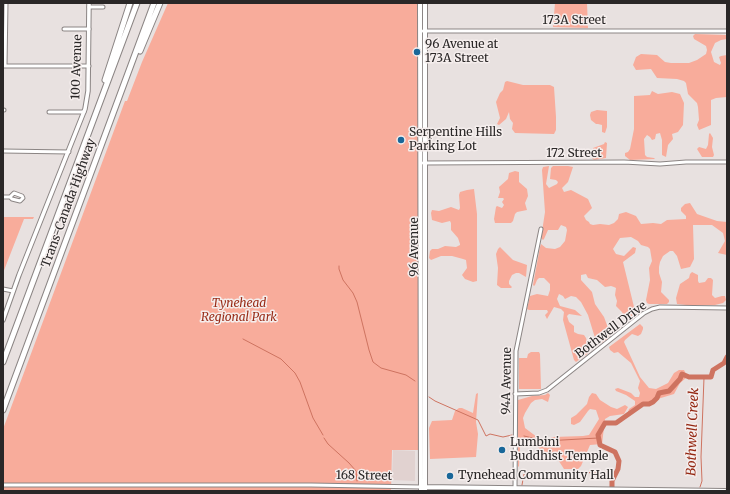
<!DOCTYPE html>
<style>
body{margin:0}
#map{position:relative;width:730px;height:494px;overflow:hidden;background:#e8e1e0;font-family:Merriweather,serif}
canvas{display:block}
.frame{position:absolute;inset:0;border:4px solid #2a2727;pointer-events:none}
</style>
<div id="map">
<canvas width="730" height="494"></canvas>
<div class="frame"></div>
</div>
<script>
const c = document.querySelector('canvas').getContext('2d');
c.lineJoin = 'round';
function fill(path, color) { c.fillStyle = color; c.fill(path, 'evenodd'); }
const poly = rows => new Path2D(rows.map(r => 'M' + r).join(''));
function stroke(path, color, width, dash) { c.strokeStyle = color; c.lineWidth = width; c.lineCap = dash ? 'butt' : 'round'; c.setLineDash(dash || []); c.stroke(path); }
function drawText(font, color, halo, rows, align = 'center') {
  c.font = font + ' Merriweather,serif'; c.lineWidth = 3; c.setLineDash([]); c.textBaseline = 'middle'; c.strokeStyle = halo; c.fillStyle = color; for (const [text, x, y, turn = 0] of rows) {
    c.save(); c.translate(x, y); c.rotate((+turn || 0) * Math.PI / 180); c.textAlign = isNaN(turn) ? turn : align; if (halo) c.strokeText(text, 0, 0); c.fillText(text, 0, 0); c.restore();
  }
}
const built = poly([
 [393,450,415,451,415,481,392,480]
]);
const green = poly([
 [168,3,418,3,418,450,392,450,391,490,418,491,3,491,3,429,125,101,127,101,142,62],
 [555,3,587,3,588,28,553,27],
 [695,34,727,35,727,39,721,40,715,43,711,52,714,62,720,65,721,63,719,57,721,56,727,55,727,97,716,98,711,100,711,125,699,130,697,125,699,120,698,107,697,103,688,94,686,83,684,81,677,79,657,78,651,69,636,70,633,65,636,57,641,54,657,55,665,62,671,63,689,63,697,60,706,54,707,50,706,46,694,39,693,36],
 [507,81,523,85,550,85,554,87,556,117,556,130,554,134,515,133,512,129,513,123,510,119,509,112,506,119,499,125,497,124,500,118,496,102,500,93,503,90,505,82],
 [652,91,658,94,672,92,680,94,684,103,683,125,678,132,672,134,673,139,668,145,666,157,662,155,662,140,660,133,656,134,655,139,652,140,650,137,647,135,644,139,645,155,647,157,654,158,655,159,630,160,625,156,625,153,628,152,630,149,634,129,634,96,650,95],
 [597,110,607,111,607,127,605,133,602,132,602,125,598,124,596,124,591,120,590,115,591,112],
 [710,133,713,138,712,147,714,155,713,157,702,157,697,149,699,147,706,149,708,145,709,134],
 [605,142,607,143,606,158,594,160,592,158,593,148,604,144],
 [549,166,546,184,549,188,557,184,558,182,556,180,550,179,551,168,553,166,568,166,573,167,568,182,562,188,564,192,571,190,588,199,592,208,584,216,586,220,589,222,590,224,593,225,600,224,609,225,614,223,618,219,619,214,626,212,636,216,641,224,653,223,661,224,667,220,686,219,686,216,681,211,681,208,685,204,690,203,697,214,717,221,727,222,727,255,718,253,725,241,723,233,712,225,693,225,694,259,690,267,681,269,677,256,673,251,670,251,663,256,660,262,659,267,659,273,662,282,661,292,669,300,669,302,667,304,649,304,647,303,646,300,650,280,649,268,652,261,650,249,648,247,641,245,638,241,631,237,620,238,613,249,616,254,624,256,633,247,636,248,635,253,623,262,636,315,631,320,625,319,622,312,616,306,617,301,615,295,616,288,614,287,611,286,605,287,597,280,588,278,586,274,581,275,581,280,592,292,595,304,604,317,610,333,607,340,598,345,595,338,588,315,581,302,576,297,571,296,565,299,563,296,559,294,557,299,560,306,575,310,582,316,569,314,567,316,569,322,574,326,574,332,578,334,584,335,586,338,590,352,576,362,574,360,563,320,564,312,561,309,554,307,547,319,545,315,548,312,547,310,529,310,527,309,530,296,537,294,548,296,550,290,550,284,544,278,539,278,537,280,535,285,534,286,533,285,540,247,541,244,546,248,555,249,560,247,565,241,567,230,566,227,561,225,558,230,548,230,544,239,543,240,541,238,545,212,542,170,543,167],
 [515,171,519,172,519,182,527,189,528,196,525,203,527,210,517,212,515,214,513,221,511,223,495,223,494,219,496,207,497,206,502,208,504,205,502,202,504,199,503,198,498,198,500,192,499,187,508,179,509,173],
 [474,189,477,214,477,281,473,282,465,279,462,275,467,268,466,260,463,259,452,256,441,256,431,260,429,258,430,251,432,249,438,249,445,246,456,247,460,245,460,244,458,238,451,230,451,223,450,221,442,223,432,220,431,213,432,210,439,211,451,207,459,210,460,208,459,195,460,192,467,190],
 [3,217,34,217,33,219,24,219,3,273],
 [500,247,513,260,527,265,526,277,519,273,516,273,512,275,509,281,509,284,512,287,511,288,501,288,497,285,498,268,496,254,498,249],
 [692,272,698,275,698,281,699,283,705,282,708,278,711,278,713,280,712,295,715,298,722,296,725,296,726,300,723,303,715,305,686,305,677,304,676,298,680,284,689,278,690,274],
 [640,324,643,327,643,329,641,334,638,336,632,334,625,340,624,342,640,377,649,388,656,389,668,383,674,373,679,370,684,370,686,374,686,378,680,383,674,394,651,401,631,414,629,414,628,412,629,409,635,405,635,401,626,395,616,391,615,389,618,388,631,393,635,397,639,397,640,393,638,388,640,381,631,363,618,352,614,353,610,350,609,347],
 [531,352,539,352,540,354,541,389,519,389,519,358,527,358,528,354],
 [478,393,476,422,478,434,476,457,430,459,429,428,432,421,452,420,455,411,459,408,462,408,473,413,476,394],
 [548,393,550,395,548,402,542,399,535,400,531,403,525,413,523,418,525,428,537,437,542,439,548,439,553,437,583,436,589,435,599,419,596,410,590,409,588,411,580,422,574,425,571,424,571,418,576,415,587,404,589,397,592,393,596,394,600,400,611,407,617,409,625,405,628,407,624,414,610,416,605,419,602,444,590,445,581,466,578,469,564,469,555,455,541,451,539,448,534,445,527,445,521,446,520,448,519,466,518,467,518,400,532,396,545,395]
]);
const stream = poly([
 [339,266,339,269,343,280,353,293,357,302,369,350,373,362,381,368,406,375,415,381],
 [243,339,281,359,295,373,300,382,313,418,323,435],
 [429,397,435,401,478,420,486,436,490,434,503,437,512,435],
 [524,436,545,441,598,438],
 [324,438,328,444,349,463,356,471,357,481],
 [522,485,524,474,526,473,536,472,617,473],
 [700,487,702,481,701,457,704,378]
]);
const river = poly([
 [612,487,612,481,618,469,619,461,615,452,600,445,598,435,605,423,616,423,643,404,649,404,653,402,657,398,659,393,669,391,680,379,682,374,689,377,711,377,713,370,724,363,727,357]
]);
const minor = poly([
 [89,7,103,7],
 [64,29,89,29],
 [423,31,727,31],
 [3,66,89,66],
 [5,66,6,3],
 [3,110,4,110],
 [49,112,84,112],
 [3,151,69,152],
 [423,163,624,162,660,164,686,162,727,162],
 [3,197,10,197,12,199,20,201,23,198,22,196,14,193,10,197],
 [3,289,13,291],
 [515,394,539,393,547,390,644,313,652,309,660,307,727,308],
 [3,485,311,485,421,487],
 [515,489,516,351,541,229]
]);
const tertiary = poly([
 [3,320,19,275,85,109,88,91,89,3]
]);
const secondary = poly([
 [420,3,421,491],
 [424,487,725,491],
 [425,491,425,3]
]);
const motorway = poly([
 [140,51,160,3],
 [105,80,130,3],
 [3,362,137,3],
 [3,410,154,3]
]);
const markers = [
 [417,52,4,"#196799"],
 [401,140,4,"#196799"],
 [502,450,4,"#196799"],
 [450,476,4,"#196799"]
];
const streetNames = [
 ["173A Street",574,21],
 ["100 Avenue",77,67,-88],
 ["172 Street",574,154],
 ["Trans-Canada Highway",69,203,-70],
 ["96 Avenue",415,247,-90],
 ["Bothwell Drive",611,330,-37],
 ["94A Avenue",507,381,-89],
 ["168 Street",364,476,1]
];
const poiNames = [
 ["96 Avenue at",425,45],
 ["173A Street",425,59],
 ["Serpentine Hills",409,133],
 ["Parking Lot",409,147],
 ["Lumbini",510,443],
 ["Buddhist Temple",510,457],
 ["Tynehead Community Hall",458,476]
];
const parkNames = [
 ["Tynehead",239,304],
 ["Regional Park",239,318]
];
const waterNames = [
 ["Bothwell Creek",693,432,-88]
];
fill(built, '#e1d2d0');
fill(green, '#f8ac9b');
stroke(stream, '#ce7360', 1);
stroke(river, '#ce7360', 5);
stroke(minor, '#8b8584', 5);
stroke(tertiary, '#8b8584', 5.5);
stroke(secondary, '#8b8584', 6);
stroke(motorway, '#8b8584', 7);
stroke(minor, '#fff', 3);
stroke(tertiary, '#fff', 3.5);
stroke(secondary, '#fff', 4);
stroke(motorway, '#fff', 5);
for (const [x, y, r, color] of markers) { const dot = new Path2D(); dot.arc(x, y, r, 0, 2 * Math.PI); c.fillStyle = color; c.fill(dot); stroke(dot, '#f5eeed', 1.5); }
drawText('12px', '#2a2727', '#f5eeed', streetNames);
drawText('12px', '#2a2727', '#f5eeed', poiNames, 'left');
drawText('italic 12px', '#992c18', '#f5eeed', parkNames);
drawText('italic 13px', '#942712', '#f5eeed', waterNames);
</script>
